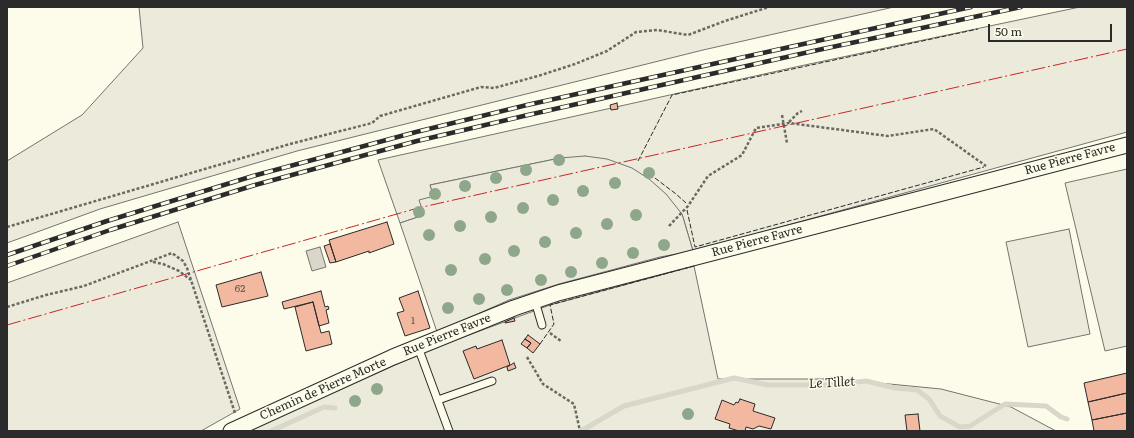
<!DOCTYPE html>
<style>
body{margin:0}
#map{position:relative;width:1134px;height:438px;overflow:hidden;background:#fdfbea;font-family:Literata,serif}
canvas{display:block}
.frame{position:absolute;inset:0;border:8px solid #2b2b2b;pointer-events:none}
.scale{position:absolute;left:988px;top:24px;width:124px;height:18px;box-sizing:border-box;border:2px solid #2b2b2b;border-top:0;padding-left:5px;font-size:12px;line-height:14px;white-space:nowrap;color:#2b2b2b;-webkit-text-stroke:3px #fdfbea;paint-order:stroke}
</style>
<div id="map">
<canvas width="1134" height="438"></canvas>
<div class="frame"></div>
<div class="scale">50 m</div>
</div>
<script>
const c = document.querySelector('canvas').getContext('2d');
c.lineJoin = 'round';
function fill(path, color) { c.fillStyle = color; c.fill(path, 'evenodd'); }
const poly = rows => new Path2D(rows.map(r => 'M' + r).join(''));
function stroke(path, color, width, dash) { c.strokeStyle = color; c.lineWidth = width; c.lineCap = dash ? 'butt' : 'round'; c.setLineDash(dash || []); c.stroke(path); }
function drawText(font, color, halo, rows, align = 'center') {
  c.font = font + ' Literata,serif'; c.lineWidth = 3; c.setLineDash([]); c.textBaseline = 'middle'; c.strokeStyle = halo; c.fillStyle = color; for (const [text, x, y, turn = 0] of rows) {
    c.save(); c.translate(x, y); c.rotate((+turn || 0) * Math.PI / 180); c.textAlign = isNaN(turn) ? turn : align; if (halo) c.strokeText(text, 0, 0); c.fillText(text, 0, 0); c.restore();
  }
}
const green = poly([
 [139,7,894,7,703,50,297,151,100,209,7,243,7,161,82,115,143,48,139,7],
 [1080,7,1127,7,1127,132,693,251,682,214,560,158,430,185,434,196,424,215,400,223,378,160,800,66,1080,7],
 [1127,169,1127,346,1105,351,1065,183,1127,169],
 [178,222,240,409,201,431,7,431,7,283,178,222],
 [1069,229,1090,334,1028,347,1006,242,1069,229],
 [694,266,718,379,838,379,941,389,1011,407,1056,431,247,431,431,349,550,305,694,266]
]);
const parking = poly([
 [585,156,607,159,632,168,649,179,666,194,682,214,693,251,660,257,559,284,509,300,437,332,400,223,424,215,419,200,434,196,430,185,560,158,585,156]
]);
const water = poly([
 [320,247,326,267,312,271,306,251,320,247]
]);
const stream = poly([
 [271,431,324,407,335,408],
 [581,431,624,406,734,378,768,385,831,385,866,381,895,388,917,390,929,399,940,416,960,427,970,426,1005,404,1046,406,1061,417,1067,419]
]);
const building = poly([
 [617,103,618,109,611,110,610,105,617,103],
 [387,222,394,244,369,253,369,251,336,262,329,240,387,222],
 [330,244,336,262,330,263,324,246,330,244],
 [261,272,268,296,222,307,216,285,261,272],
 [321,291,325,307,328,306,329,309,326,310,329,323,319,326,313,302,284,309,282,302,321,291],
 [418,291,430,328,405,336,397,313,404,311,399,298,418,291],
 [313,302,321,333,329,331,332,344,306,351,295,307,313,302],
 [514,318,515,321,505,323,505,322,514,318],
 [528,335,540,344,533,353,527,348,531,343,525,339,528,335],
 [525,339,531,343,527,348,521,344,525,339],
 [502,340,510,365,474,379,463,351,476,346,477,349,502,340],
 [514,363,516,368,508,371,507,367,514,363],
 [1127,373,1127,393,1088,402,1084,383,1127,373],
 [1127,393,1127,413,1092,420,1088,402,1127,393],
 [740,399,755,404,753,411,775,418,771,429,759,426,753,429,746,427,745,431,739,431,729,428,730,424,715,419,722,400,734,405,736,402,738,403,740,399],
 [1127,413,1127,431,1094,431,1092,420,1127,413],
 [918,414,920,431,907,431,905,415,918,414]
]);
const path = poly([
 [782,115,787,143],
 [789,122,798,113,802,111],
 [669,226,688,206,708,176,742,155,756,128,789,123,888,136,934,129,986,166],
 [7,227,290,144,372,123,380,116,481,87,494,88,538,76,575,64,607,51,636,32,657,30,688,35,725,21,769,7],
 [153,262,163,264,179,271,191,280],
 [7,307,46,295,84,286,172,253,183,261,187,268,235,413],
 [550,333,561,341],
 [527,357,543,384,574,404,580,431]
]);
const service = poly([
 [535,301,542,325],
 [418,347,449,431],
 [438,400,492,381]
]);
const minor = poly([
 [231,431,393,357,514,308,558,293,1127,145]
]);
const rail = poly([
 [7,255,107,221,253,176,416,132,527,105,971,7],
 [7,266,110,230,255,185,417,141,528,115,818,50,1021,7]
]);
const fence = poly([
 [638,161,672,95,978,29],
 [655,178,676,194,686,203],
 [687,210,695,247,984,167],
 [540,344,554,324,550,305,694,266]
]);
const power = poly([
 [7,325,418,208,1127,49]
]);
const trees = [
 [559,160],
 [526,170],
 [649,173],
 [496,178],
 [615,183],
 [465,186],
 [583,191],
 [435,194],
 [553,200],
 [523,208],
 [419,212],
 [636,215],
 [491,217],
 [607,224],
 [460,226],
 [576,233],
 [429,235],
 [545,242],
 [664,245],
 [514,251],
 [633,253],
 [485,259],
 [602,263],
 [451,270],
 [571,272],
 [541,280],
 [507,290],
 [479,299],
 [448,308],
 [377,389],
 [355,401],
 [688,414]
];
const numberNames = [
 ["62",240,289],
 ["1",413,321]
];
const streetNames = [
 ["Rue Pierre Favre",1070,159,-15],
 ["Rue Pierre Favre",757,241,-15],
 ["Rue Pierre Favre",447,335,-22],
 ["Chemin de Pierre Morte",323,389,-24]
];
const waterNames = [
 ["Le Tillet",832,383,-3]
];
fill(green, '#ecebdb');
stroke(green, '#74746e', 1);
fill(parking, '#eceadb');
stroke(parking, '#74746e', 1);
fill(water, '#d8d7c9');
stroke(water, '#74746e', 1);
stroke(stream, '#d8d7c9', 5);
fill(building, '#f2b8a0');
stroke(building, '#2b2b2b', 1);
stroke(service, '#2b2b2b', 9);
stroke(minor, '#2b2b2b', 17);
stroke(path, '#6a6964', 2.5, [3, 2]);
stroke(service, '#fdfbea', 7);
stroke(minor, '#fdfbea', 15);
stroke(rail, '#2b2b2b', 4.5);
stroke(rail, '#fdfbea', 3, [9]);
stroke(fence, '#2b2b2b', 1, [5, 2]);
stroke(power, '#c62828', 1, [14, 3, 2, 3]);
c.fillStyle = '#8ea78a';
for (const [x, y] of trees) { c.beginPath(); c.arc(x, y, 6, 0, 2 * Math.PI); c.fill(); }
drawText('10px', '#5d4e48', null, numberNames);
drawText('12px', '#2b2b2b', '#fdfbea', streetNames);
drawText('italic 13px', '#2b2b2b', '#fdfbea', waterNames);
</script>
